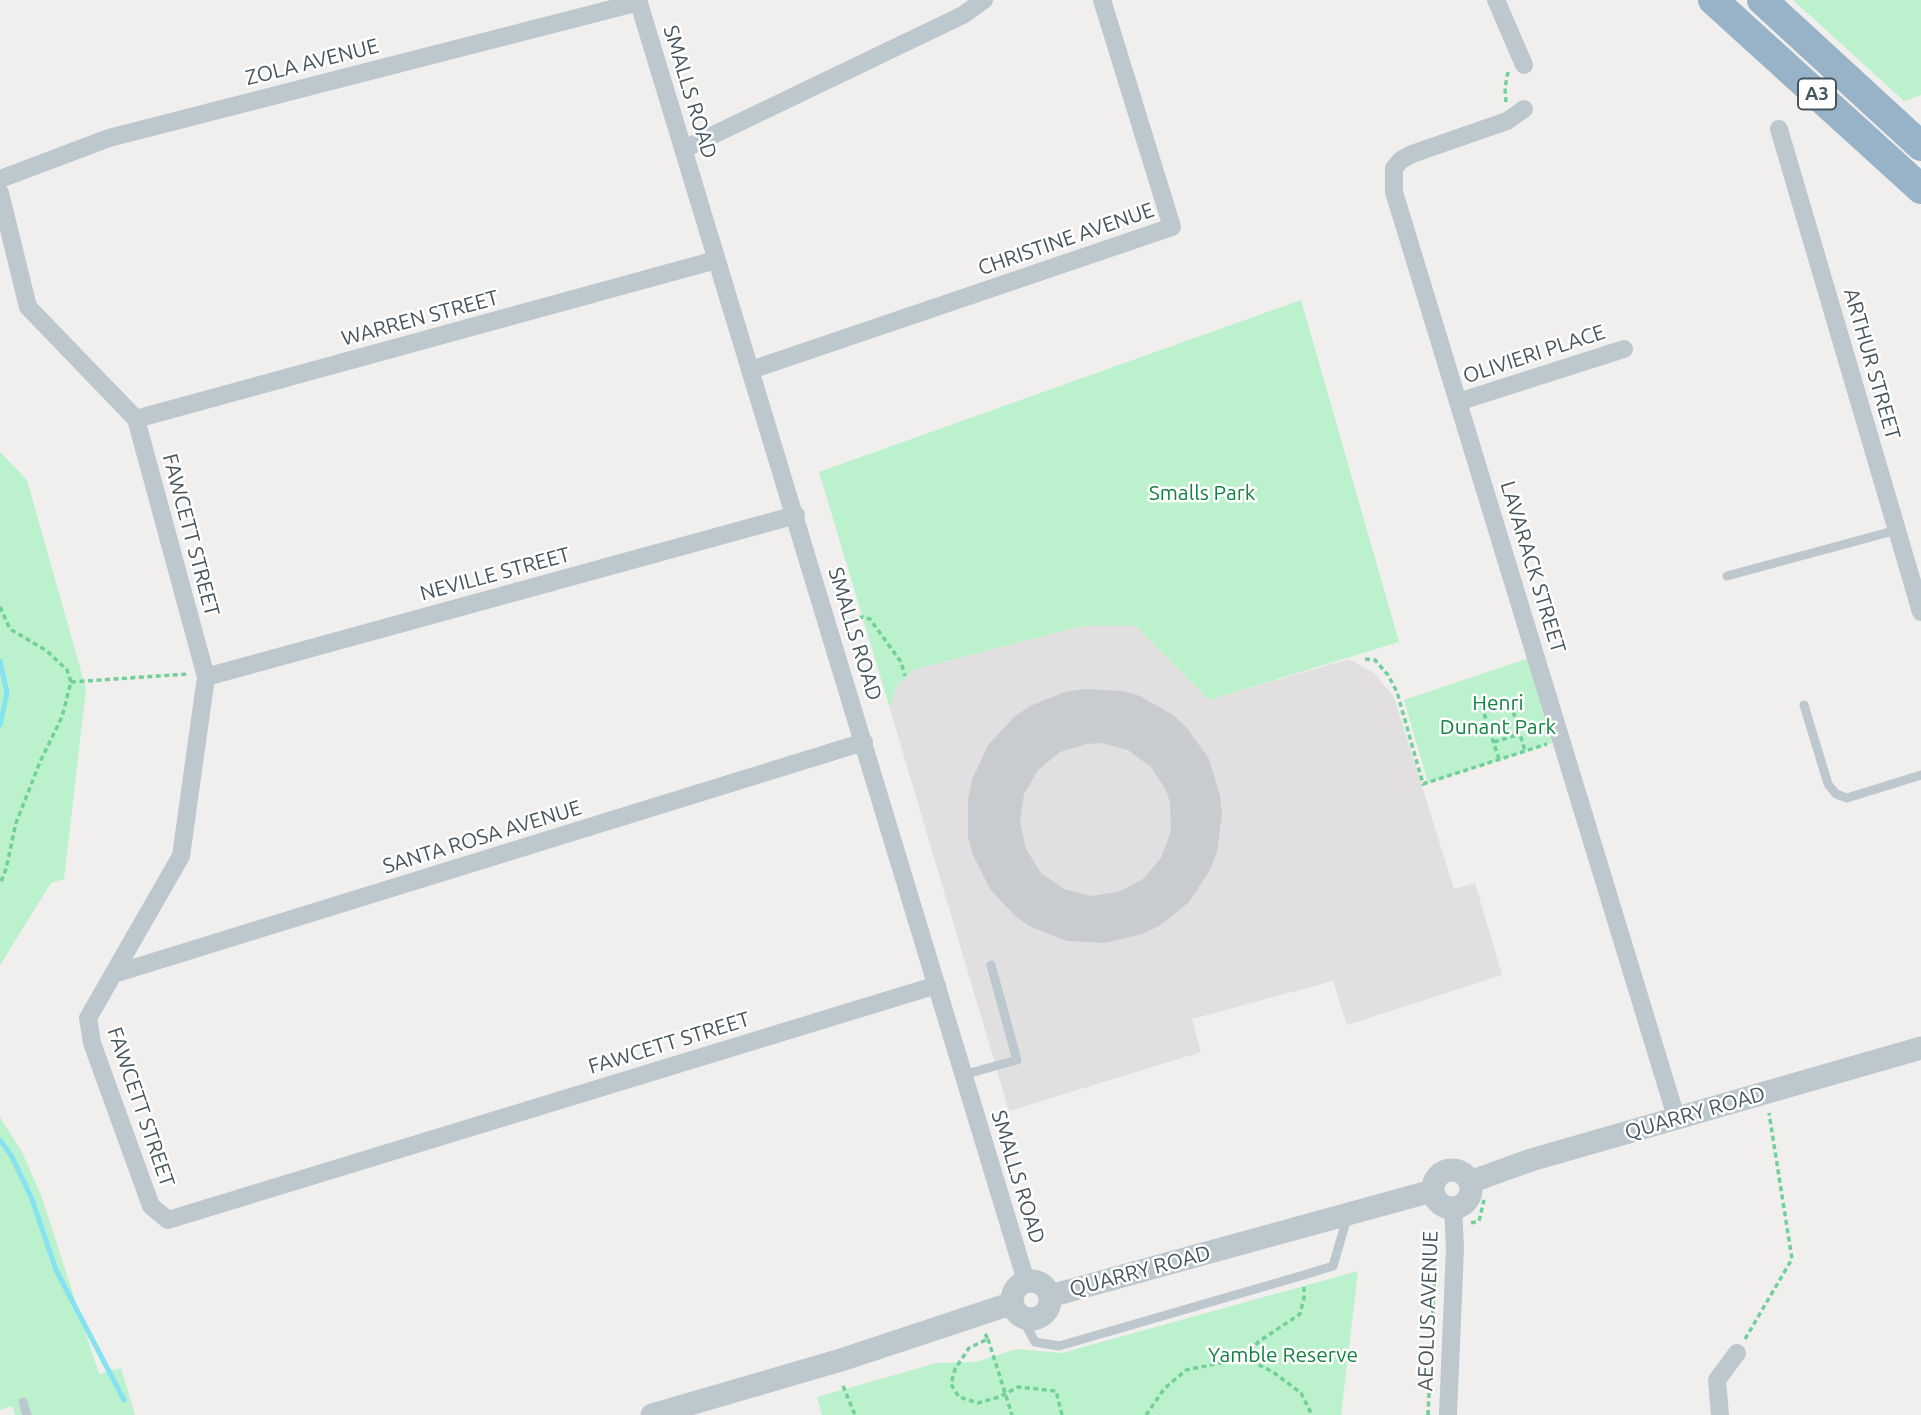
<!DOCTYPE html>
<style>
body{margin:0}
canvas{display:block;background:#f1eeee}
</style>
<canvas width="1921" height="1415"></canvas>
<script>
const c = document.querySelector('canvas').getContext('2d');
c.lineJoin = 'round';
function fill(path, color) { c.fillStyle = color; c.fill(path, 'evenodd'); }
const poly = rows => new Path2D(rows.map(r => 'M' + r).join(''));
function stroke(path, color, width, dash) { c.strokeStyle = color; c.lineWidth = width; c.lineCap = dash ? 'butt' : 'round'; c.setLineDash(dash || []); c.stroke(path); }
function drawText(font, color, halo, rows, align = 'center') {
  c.font = font + ' Ubuntu,sans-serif'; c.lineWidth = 5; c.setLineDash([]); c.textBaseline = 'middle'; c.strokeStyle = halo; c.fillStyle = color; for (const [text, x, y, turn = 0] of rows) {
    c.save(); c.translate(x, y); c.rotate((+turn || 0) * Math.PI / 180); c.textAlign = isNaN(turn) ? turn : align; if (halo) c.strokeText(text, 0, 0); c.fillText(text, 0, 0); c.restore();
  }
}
const education = poly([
 [1082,626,1136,626,1209,700,1349,659,1374,673,1394,697,1454,889,1475,883,1502,975,1347,1025,1333,981,1192,1019,1201,1052,1009,1111,890,709,896,687,913,670]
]);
const green = poly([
 [1793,0,1921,0,1921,95,1904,101],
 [1301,300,1399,642,1209,700,1136,626,1082,626,913,670,896,687,890,709,819,472],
 [0,452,27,480,86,689,64,879,51,883,0,965],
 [1529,658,1552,743,1428,783,1404,700],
 [0,1117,22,1152,41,1195,99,1374,121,1368,135,1415,15,1415,12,1406,0,1410],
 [1358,1271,1341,1415,822,1415,817,1397,937,1363,976,1362,1016,1349,1062,1353]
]);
const stream = poly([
 [0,661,7,693,0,725],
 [0,1140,12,1157,32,1199,56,1270,124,1400]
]);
const building = poly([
 [1084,689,1122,691,1140,696,1173,715,1187,728,1209,759,1220,795,1222,814,1217,852,1210,870,1189,902,1159,926,1142,934,1105,943,1067,941,1031,927,1016,917,990,889,973,855,968,837,968,799,972,780,988,745,1014,717,1030,706,1065,692],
 [1101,743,1128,750,1151,767,1166,790,1170,803,1171,831,1161,858,1143,879,1118,892,1091,896,1064,889,1041,873,1026,849,1020,822,1024,794,1038,770,1060,752,1087,744]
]);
const path = poly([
 [1506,102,1505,88,1508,72],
 [0,607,10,629,47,651,67,670,71,682,62,717,40,762,16,823,6,869,0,884],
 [842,622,862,617,870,619,901,662,905,676],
 [1365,659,1375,660,1388,675,1397,692,1423,784,1547,744],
 [71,682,188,674],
 [1494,742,1520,734],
 [1499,759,1482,707,1505,701,1511,704,1525,751],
 [1471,1223,1479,1221,1484,1200],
 [985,1334,988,1339,969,1348,955,1369,951,1384,959,1397,978,1403,999,1397,1018,1387,1056,1391,1062,1415],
 [988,1339,1012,1415],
 [1745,1339,1792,1259,1769,1113],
 [1245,1358,1258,1342,1300,1314,1304,1298,1304,1287],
 [843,1386,855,1415],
 [1146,1415,1164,1389,1186,1370,1245,1358,1273,1372,1301,1393,1312,1415],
 [1428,1415,1436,1242]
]);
const service = poly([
 [1727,576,1897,530],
 [1804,705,1828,784,1836,794,1847,798,1921,775],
 [963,1075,1017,1060,991,965],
 [1021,1316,1035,1342,1059,1346,1304,1275,1333,1266,1347,1218],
 [23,1402,27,1415]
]);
const minor = poly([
 [638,0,1026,1281],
 [1496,0,1524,65],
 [1524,109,1507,121,1412,154,1401,160,1394,168,1394,192,1676,1117],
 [1779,129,1921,612],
 [684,149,963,15,984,0],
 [0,179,109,138,639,2],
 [0,193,28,307,136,419,206,677,181,856,88,1018,92,1043,151,1206,168,1220,937,985],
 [751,370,1172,227,1102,0],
 [1458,402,1624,349],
 [136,419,716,260],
 [206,677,796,515],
 [114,974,864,742],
 [1448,1415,1455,1248,1453,1208],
 [1720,1415,1717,1380,1737,1353]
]);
const tertiary = poly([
 '1433 1189a19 19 0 1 1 38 0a19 19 0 1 1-38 0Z',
 [1470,1182,1531,1160,1921,1048],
 '1012 1300a19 19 0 1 1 38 0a19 19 0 1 1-38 0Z',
 [1050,1296,1432,1191],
 [652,1415,841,1360,1013,1303]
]);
const trunk = poly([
 [1713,0,1921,189],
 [1762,0,1921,146]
]);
const shields = [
 [1817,94,38]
];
const shieldNames = [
 ["A3",1817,94]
];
const streetNames = [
 ["ZOLA AVENUE",312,62,-14],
 ["SMALLS ROAD",690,92,73],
 ["CHRISTINE AVENUE",1066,239,-19],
 ["WARREN STREET",420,318,-15],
 ["OLIVIERI PLACE",1534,354,-18],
 ["ARTHUR STREET",1872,364,74],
 ["FAWCETT STREET",191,535,75],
 ["LAVARACK STREET",1533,567,73],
 ["NEVILLE STREET",495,574,-15],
 ["SMALLS ROAD",855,634,73],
 ["SANTA ROSA AVENUE",482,837,-17],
 ["FAWCETT STREET",669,1043,-17],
 ["FAWCETT STREET",141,1107,71],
 ["QUARRY ROAD",1695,1113,-16],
 ["SMALLS ROAD",1018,1177,73],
 ["QUARRY ROAD",1140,1271,-15],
 ["AEOLUS AVENUE",1428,1311,-88]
];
const parkNames = [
 ["Smalls Park",1202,493],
 ["Henri",1498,703],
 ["Dunant Park",1498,727],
 ["Yamble Reserve",1283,1355]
];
fill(education, '#e2dfe1');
fill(green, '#bbf1cc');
stroke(stream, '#86e2f0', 5);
fill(building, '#c8ccd1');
stroke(path, '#71d09a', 3.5, [5, 3.5]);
stroke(service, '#bcc7ce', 9);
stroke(minor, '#bcc7ce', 18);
stroke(tertiary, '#bcc7ce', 23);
stroke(trunk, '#98b2c8', 30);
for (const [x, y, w] of shields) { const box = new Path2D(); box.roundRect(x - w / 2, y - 15.5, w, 31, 5); c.fillStyle = '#fff'; c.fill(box); stroke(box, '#46545d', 2); }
drawText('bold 19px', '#46545d', null, shieldNames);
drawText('21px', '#46545d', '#fff', streetNames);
drawText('21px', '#138242', '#fff', parkNames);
</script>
